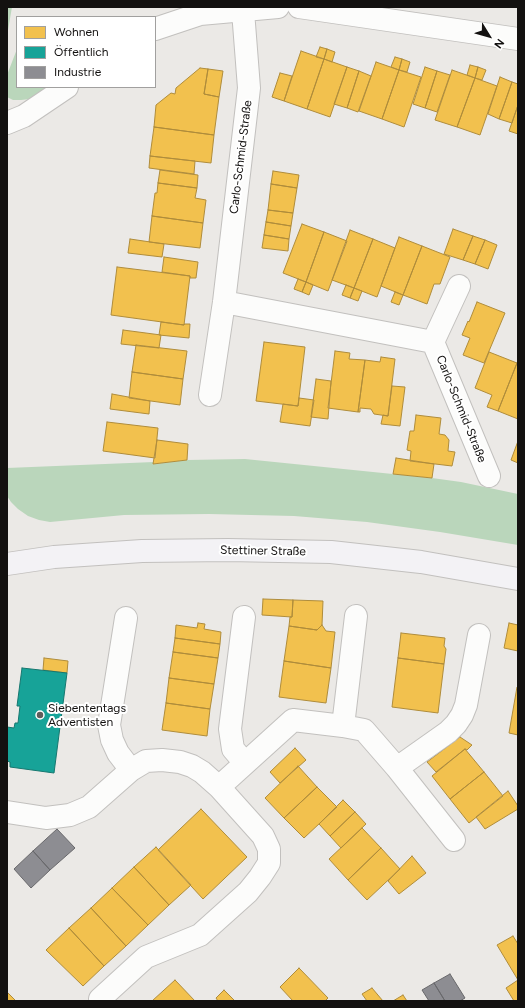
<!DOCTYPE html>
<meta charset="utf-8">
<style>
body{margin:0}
#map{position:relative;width:525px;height:1008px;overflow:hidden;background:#ebe9e6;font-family:Figtree,sans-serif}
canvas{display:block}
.frame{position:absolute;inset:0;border:8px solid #131110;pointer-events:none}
.legend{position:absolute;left:16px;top:16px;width:140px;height:72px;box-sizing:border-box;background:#fff;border:1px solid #a1a09f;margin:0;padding:5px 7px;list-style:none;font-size:12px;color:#131110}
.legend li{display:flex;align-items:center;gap:8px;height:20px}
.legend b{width:20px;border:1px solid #a1a09f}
.north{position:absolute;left:469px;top:16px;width:40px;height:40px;-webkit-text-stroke:3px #fff;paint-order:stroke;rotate:127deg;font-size:11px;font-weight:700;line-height:16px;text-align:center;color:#131110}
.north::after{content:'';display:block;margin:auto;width:14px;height:18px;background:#131110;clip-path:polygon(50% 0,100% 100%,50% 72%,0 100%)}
</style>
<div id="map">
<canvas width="525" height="1008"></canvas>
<div class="frame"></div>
<ul class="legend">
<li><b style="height:11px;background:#f2c14e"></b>Wohnen</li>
<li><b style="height:11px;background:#17a398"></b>Öffentlich</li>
<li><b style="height:11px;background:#8d8d92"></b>Industrie</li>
</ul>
<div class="north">N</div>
</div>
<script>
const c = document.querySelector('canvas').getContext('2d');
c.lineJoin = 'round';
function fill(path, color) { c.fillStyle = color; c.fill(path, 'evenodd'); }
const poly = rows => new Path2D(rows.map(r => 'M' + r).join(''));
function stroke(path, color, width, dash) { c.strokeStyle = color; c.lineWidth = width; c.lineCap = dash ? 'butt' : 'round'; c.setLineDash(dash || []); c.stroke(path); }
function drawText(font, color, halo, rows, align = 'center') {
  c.font = font + ' Figtree,sans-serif'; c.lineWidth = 4; c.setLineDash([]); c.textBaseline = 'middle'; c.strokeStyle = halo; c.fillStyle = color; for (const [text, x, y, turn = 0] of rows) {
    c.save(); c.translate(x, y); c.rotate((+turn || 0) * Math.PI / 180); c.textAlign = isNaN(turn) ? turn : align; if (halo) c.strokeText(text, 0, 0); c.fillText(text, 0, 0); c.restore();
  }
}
const green = poly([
 [7,7,12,7,7,36],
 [17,49,17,87,48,87,30,99,21,100,13,100,7,97,7,75],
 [245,459,432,478,461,482,518,494,518,545,440,532,367,522,294,516,209,514,124,515,50,522,39,520,28,516,18,509,11,502,7,496,7,468,154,462,154,464,187,460]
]);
const homes = poly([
 [320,47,327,49,324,59,316,57,320,47],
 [327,49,335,52,332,62,324,59,327,49],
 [301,51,324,59,307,109,284,101,301,51],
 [395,57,402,59,399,70,391,67,395,57],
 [324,59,347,67,330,117,307,109,324,59],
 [402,59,410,62,407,72,399,70,402,59],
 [376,62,399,70,382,119,359,111,376,62],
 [470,65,478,67,475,78,467,75,470,65],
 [347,67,359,71,347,108,334,104,347,67],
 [425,67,437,71,425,108,413,104,425,67],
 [478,67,486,70,482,80,475,78,478,67],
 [200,68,208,69,204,94,219,97,214,135,154,127,156,105,171,93,175,94,176,88,200,68],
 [208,69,223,71,219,97,204,94,208,69],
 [399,70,421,77,404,127,382,119,399,70],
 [452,70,475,78,457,127,435,120,452,70],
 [359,71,371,76,358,112,347,108,359,71],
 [437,71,450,75,437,112,425,108,437,71],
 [280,73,292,76,284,101,272,97,280,73],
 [500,77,512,82,499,119,488,114,500,77],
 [475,78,497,86,480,135,457,127,475,78],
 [512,82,518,84,518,105,512,123,499,119,512,82],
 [518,105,518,134,509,131,518,105],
 [154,127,214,135,211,163,150,156,154,127],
 [150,156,195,161,194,174,149,168,150,156],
 [160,170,198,175,197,188,158,183,160,170],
 [273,171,299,175,297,188,271,184,273,171],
 [158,183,197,188,195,198,206,200,203,223,152,216,155,193,157,193,158,183],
 [271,184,297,188,293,213,268,210,271,184],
 [268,210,293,213,291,226,266,222,268,210],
 [152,216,203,223,200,248,149,242,152,216],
 [266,222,291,226,289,239,264,235,266,222],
 [302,224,324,232,306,282,283,273,302,224],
 [453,229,473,236,463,260,444,254,453,229],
 [350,230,373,239,354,288,332,280,350,230],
 [324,232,347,241,328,291,306,282,324,232],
 [264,235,289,239,288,251,262,248,264,235],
 [473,236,485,240,475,264,463,260,473,236],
 [399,237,422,246,403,295,381,286,399,237],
 [130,239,164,244,162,257,128,253,130,239],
 [373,239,395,248,377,297,354,288,373,239],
 [485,240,497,245,488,269,475,264,485,240],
 [422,246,450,257,440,284,434,284,427,304,403,295,422,246],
 [164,257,198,262,196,278,190,278,190,276,162,272,164,257],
 [117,267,190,276,184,325,111,315,117,267],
 [298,279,306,282,302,292,294,289,298,279],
 [306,282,313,285,309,295,302,292,306,282],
 [346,285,354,288,350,298,342,295,346,285],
 [354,288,362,291,358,301,350,298,354,288],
 [395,292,403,295,399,305,391,302,395,292],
 [477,302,505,313,484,363,463,355,470,338,462,335,468,321,469,322,477,302],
 [161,322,184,325,184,324,190,324,189,338,159,335,161,322],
 [123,330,161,335,159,348,121,344,123,330],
 [264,342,305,347,298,406,256,401,264,342],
 [136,345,187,351,183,379,132,372,136,345],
 [335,351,350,353,349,359,365,360,358,412,328,408,335,351],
 [489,352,517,363,498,411,487,407,492,395,475,388,489,352],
 [381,357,395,359,388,416,374,414,371,409,360,408,360,412,358,412,365,360,380,362,381,357],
 [517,363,518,364,518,419,498,411,517,363],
 [132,372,183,379,180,405,129,398,132,372],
 [316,379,331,381,328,419,311,417,316,379],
 [392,386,405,387,400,426,381,424,383,415,388,416,392,386],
 [112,394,150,401,149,414,110,409,112,394],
 [299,398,314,400,310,426,280,422,283,404,298,406,299,398],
 [416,415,441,418,439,434,445,435,449,440,448,451,455,452,452,466,410,461,411,451,407,450,410,431,414,431,416,415],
 [107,422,158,428,155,458,103,451,107,422],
 [157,440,188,444,187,460,153,464,157,440],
 [518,441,518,463,511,460,518,441],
 [396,458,434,464,432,478,393,474,396,458],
 [263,599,293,600,292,617,262,615,263,599],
 [293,600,323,601,322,625,317,630,289,626,290,617,292,617,293,600],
 [198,623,205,624,204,629,221,632,220,644,175,638,176,625,197,628,198,623],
 [509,623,518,625,518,651,504,648,509,623],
 [322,625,326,631,335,632,331,668,284,661,289,626,317,630,322,625],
 [401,633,445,638,444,646,446,649,444,664,398,658,401,633],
 [175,638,220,644,218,658,173,652,175,638],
 [173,652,218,658,214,684,169,678,173,652],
 [44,658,68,661,67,673,43,670,44,658],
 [398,658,444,664,438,713,392,707,398,658],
 [284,661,331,668,326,703,279,697,284,661],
 [169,678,214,684,210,709,166,703,169,678],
 [518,686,518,735,509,733,517,687,518,686],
 [166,703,210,709,207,736,162,730,166,703],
 [460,737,472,745,467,750,465,749,436,772,427,762,460,737],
 [295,748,306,760,280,783,270,772,295,748],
 [465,749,484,772,450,799,432,776,465,749],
 [298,766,317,787,284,818,265,798,298,766],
 [484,772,503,796,469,823,450,799,484,772],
 [317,787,337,807,304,838,284,818,317,787],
 [508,791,518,806,518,809,485,829,476,817,508,791],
 [343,800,355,812,330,836,319,824,343,800],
 [201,809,247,857,203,899,158,850,201,809],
 [355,812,366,824,341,848,330,836,355,812],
 [362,828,381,848,348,880,329,859,362,828],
 [156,847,191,885,169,905,134,867,156,847],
 [381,848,400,869,367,900,348,880,381,848],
 [412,856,426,873,399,894,388,881,412,856],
 [134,867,169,905,148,925,112,888,134,867],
 [112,888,148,925,126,946,91,908,112,888],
 [91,908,126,946,104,966,69,928,91,908],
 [69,928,104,966,83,986,46,950,69,928],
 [513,936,518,944,518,980,497,945,513,936],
 [299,968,328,998,325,1001,293,1001,280,987,299,968],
 [175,980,195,1001,152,1001,175,980],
 [518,980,518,1001,514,1001,506,988,518,980],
 [372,988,383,1001,367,1001,362,994,372,988],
 [224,990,235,1001,218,1001,216,998,224,990],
 [7,992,16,1001,7,1001,7,992],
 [403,995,407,1001,393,1001,403,995]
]);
const public = poly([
 [22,668,67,673,54,773,10,767,10,762,7,761,7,727,14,728,15,723,18,723,20,706,17,706,22,668]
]);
const industry = poly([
 [57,829,75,848,50,870,33,851,57,829],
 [33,851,50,870,31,888,14,869,33,851],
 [450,974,465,998,460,1001,445,1001,434,983,450,974],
 [434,983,445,1001,429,1001,422,990,434,983]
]);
const street = poly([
 [299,7,518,39],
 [155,29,200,14,278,7],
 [7,123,24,116,67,87],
 [224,302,433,342,489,476],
 [433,342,459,286],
 [210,395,224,302,249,88,243,11],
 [244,617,230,729,233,749,245,763],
 [126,618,109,725,112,740,118,753,131,770],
 [343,726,356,616],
 [397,768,448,732,456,724,462,715,466,705,479,635],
 [219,787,293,720,343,726,364,730,397,768,454,840],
 [7,812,46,818,70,815,89,807,131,770,146,761,162,760,180,762,192,766,202,772,219,787,263,836,269,849,269,863,260,877,248,892,200,935,146,957,100,999]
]);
const secondary = poly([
 [7,564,54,557,142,551,228,550,331,552,421,562,518,579]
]);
const markers = [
 [40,715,4,"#5f5d5b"]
];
const streetNames = [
 ["Carlo-Schmid-Straße",241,157,-83],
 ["Carlo-Schmid-Straße",461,409,68],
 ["Stettiner Straße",263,551,1]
];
const poiNames = [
 ["Siebententags",48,708],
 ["Adventisten",48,722]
];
fill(green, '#bad6bb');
fill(homes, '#f2c14e');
stroke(homes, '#af8c3b', 1);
fill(public, '#17a398');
stroke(public, '#16776f', 1);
fill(industry, '#8d8d92');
stroke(industry, '#68686b', 1);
stroke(street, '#c2c0be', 24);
stroke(secondary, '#c2c0be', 24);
stroke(street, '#fcfcfb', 22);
stroke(secondary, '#f3f2f5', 22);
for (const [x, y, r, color] of markers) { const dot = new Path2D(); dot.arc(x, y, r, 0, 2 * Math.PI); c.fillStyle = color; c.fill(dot); stroke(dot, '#fff', 1.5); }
drawText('12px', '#131110', '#fff', streetNames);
drawText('12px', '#131110', '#fff', poiNames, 'left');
</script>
